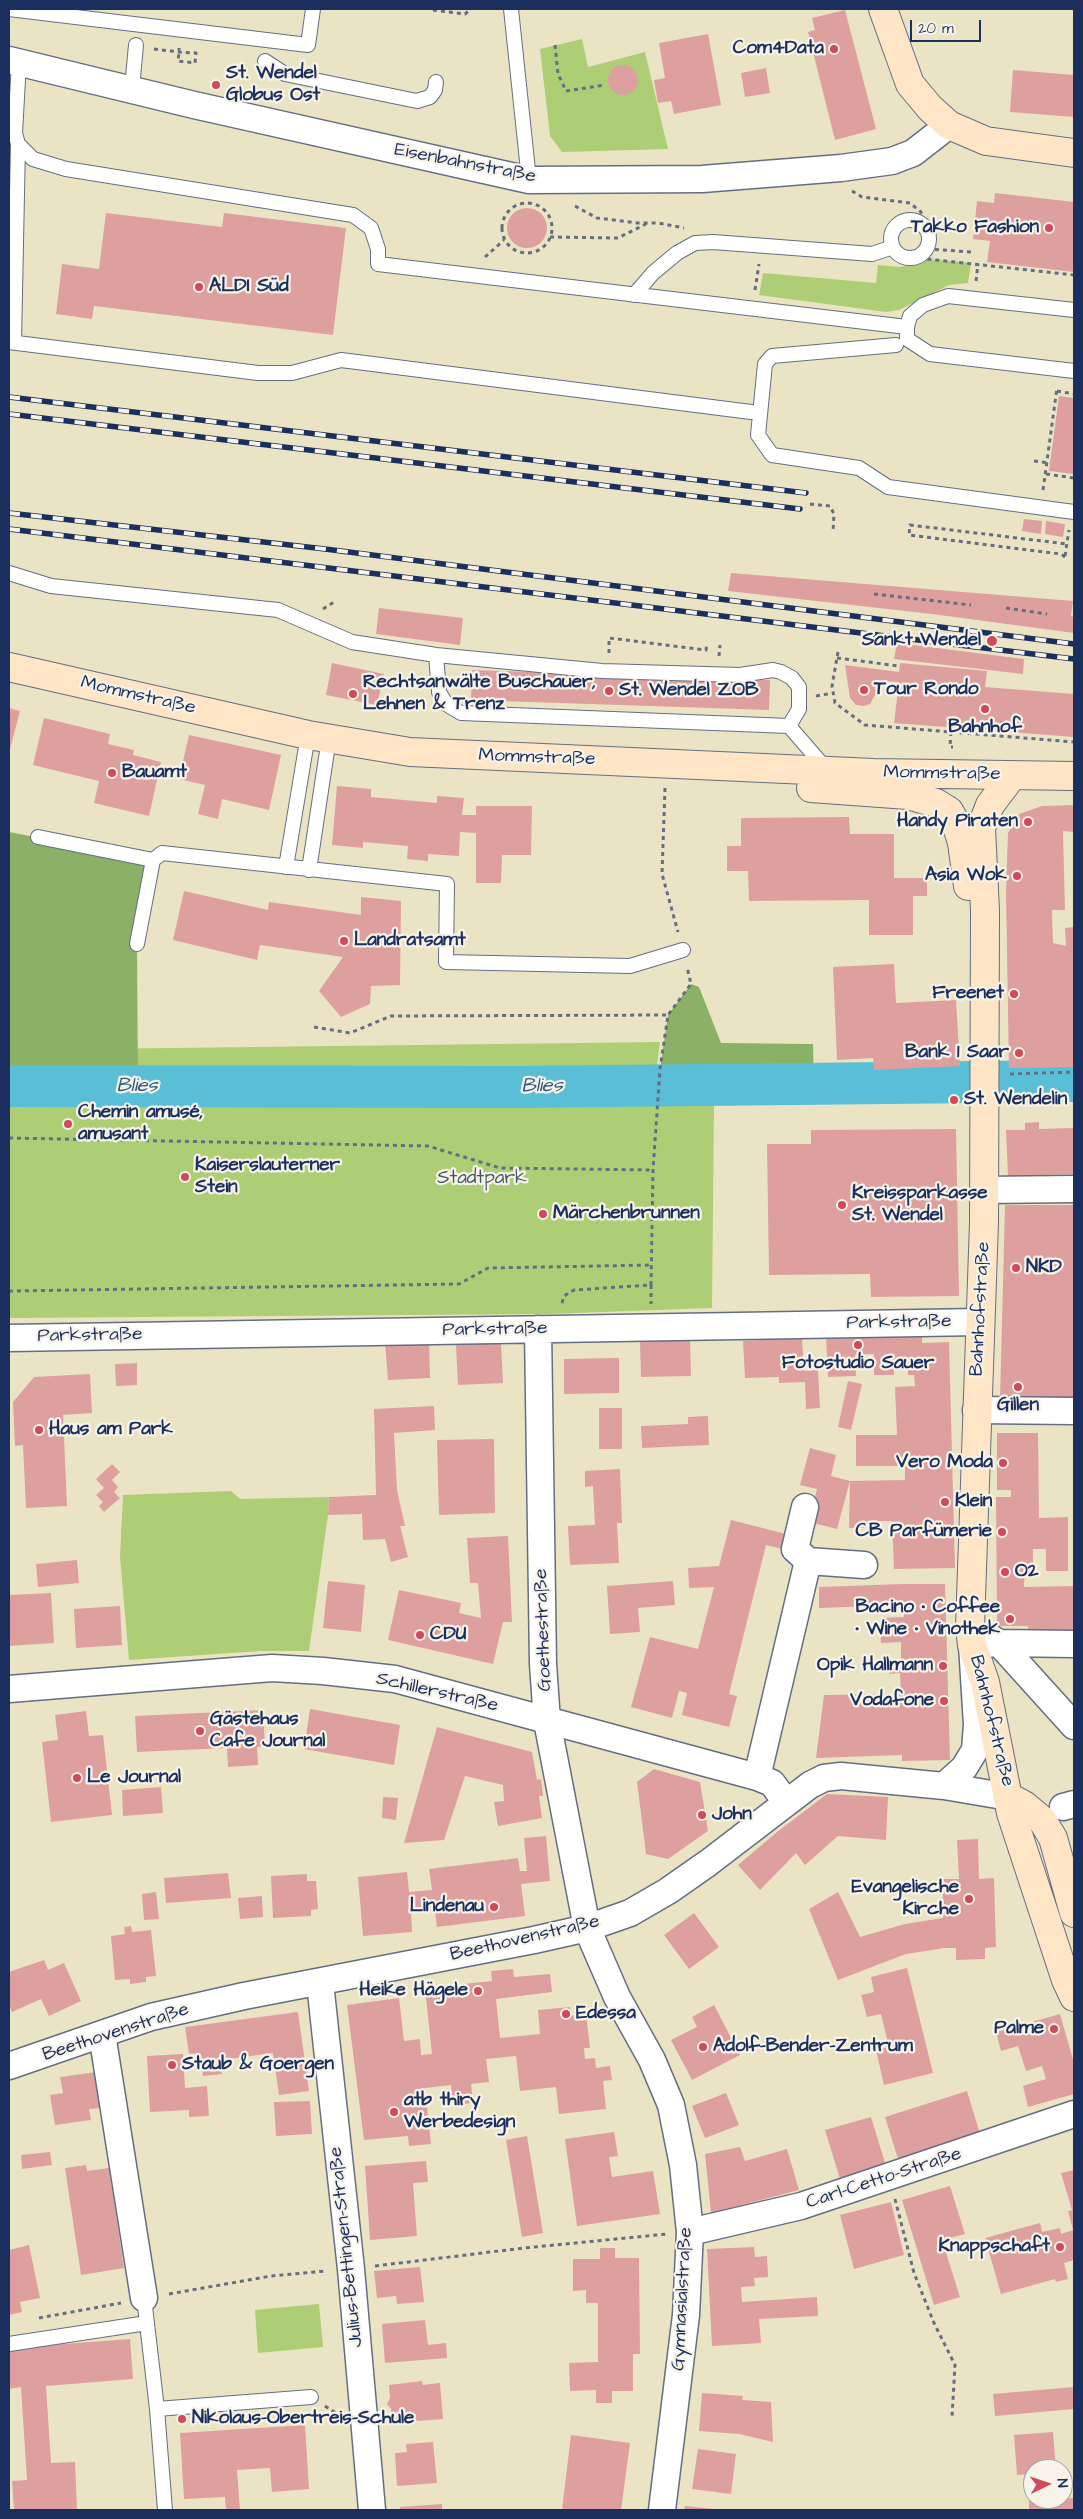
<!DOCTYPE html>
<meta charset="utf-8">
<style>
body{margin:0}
#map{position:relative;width:1083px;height:2519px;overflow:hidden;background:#ebe4c4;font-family:"Architects Daughter",sans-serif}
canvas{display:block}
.frame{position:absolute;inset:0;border:10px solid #1b2f5e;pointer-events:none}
.north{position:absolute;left:1023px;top:2459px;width:50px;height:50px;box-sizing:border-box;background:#f7f3e8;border:1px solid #9fa5b1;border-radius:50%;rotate:86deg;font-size:14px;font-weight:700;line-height:20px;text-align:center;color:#1b2f5e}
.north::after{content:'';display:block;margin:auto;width:18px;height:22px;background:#d1495b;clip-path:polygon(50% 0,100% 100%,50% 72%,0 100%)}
.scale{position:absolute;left:910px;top:20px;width:71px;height:22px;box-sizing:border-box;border:2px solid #1b2f5e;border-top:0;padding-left:6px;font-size:15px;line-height:18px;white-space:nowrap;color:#1b2f5e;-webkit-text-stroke:4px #f7f3e8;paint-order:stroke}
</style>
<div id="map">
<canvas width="1083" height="2519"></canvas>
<div class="frame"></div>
<div class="north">N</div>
<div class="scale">20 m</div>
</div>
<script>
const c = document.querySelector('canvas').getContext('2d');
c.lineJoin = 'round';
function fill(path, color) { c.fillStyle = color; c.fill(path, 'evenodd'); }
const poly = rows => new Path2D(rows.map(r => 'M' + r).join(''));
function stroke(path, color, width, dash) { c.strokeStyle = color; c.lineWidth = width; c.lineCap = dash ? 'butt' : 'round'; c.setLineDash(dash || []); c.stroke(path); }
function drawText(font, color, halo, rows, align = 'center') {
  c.font = font + ' "Architects Daughter",sans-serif'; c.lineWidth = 4.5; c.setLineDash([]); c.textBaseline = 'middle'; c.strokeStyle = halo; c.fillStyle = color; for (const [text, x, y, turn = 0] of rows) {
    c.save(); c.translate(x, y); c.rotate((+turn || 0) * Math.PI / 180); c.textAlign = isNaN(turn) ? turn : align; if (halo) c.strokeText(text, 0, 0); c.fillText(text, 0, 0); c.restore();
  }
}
const green = poly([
 [582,39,588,67,645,52,668,149,562,152,550,136,540,49],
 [927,259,971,263,968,283,949,285,899,310,886,312,759,295,763,273,876,283,878,265,901,267],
 [660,1042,652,1104,714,1103,712,1308,549,1314,9,1318,9,1050],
 [231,1491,240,1499,329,1497,328,1515,309,1651,261,1651,129,1660,120,1557,123,1495],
 [319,2304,323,2347,258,2353,255,2310]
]);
const forest = poly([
 [9,832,153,860,137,944,138,1087,9,1086],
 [691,984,699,987,721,1043,813,1044,814,1084,660,1086,660,1069,668,1015]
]);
const river = poly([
 [9,1086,516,1087,1074,1081]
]);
const building = poly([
 [845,10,876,129,835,140,808,32,815,30,812,18],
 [708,34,721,105,674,114,671,101,658,103,654,80,665,78,659,43],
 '608 80a15 15 0 1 1 30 0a15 15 0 1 1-30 0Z',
 [766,68,770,93,745,97,741,73],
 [1013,70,1074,75,1074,117,1010,112],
 [995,193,1074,202,1074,272,987,262,990,241,973,239,977,201,994,203],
 '507 228a20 20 0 1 1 40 0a20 20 0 1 1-40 0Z',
 [106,213,222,227,224,213,346,228,333,335,94,306,92,319,56,314,62,264,99,269],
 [1059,396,1074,398,1074,474,1049,471],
 [1024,519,1042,521,1041,534,1022,531],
 [1046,521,1065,524,1063,537,1045,534],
 [731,573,1073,601,1071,616,1074,617,1074,633,932,614,728,591],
 [379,608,463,618,460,645,376,634],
 [897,643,1024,659,1023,674,894,659],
 [332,663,384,674,377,705,326,695],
 [900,663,987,671,985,687,1074,694,1074,737,894,723,899,682,883,681,870,704,864,706,856,705,850,698,845,665,899,672],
 [472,670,770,680,769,710,471,700],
 [9,708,20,711,9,753],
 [44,718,110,734,108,744,134,750,133,755,161,762,149,816,94,803,99,781,33,765],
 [189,735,281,755,269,810,222,799,218,819,198,814,205,785,179,779],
 [337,786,371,789,371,797,437,803,437,796,464,798,462,815,476,815,476,806,532,806,531,855,502,855,501,883,476,883,476,833,460,832,459,856,428,854,428,861,407,859,408,846,363,842,363,848,332,845],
 [1074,805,1074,832,1063,831,1065,910,1052,910,1053,943,1066,946,1065,928,1074,927,1074,1067,1009,1068,1006,891,1008,833,1019,814,1042,806],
 [849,817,850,834,894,834,894,878,927,878,927,896,913,896,913,935,869,935,869,900,749,901,748,871,727,871,727,846,741,846,741,818],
 [184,891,268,910,269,902,361,915,361,897,401,901,400,985,371,986,370,1004,341,1017,319,991,343,957,260,945,257,960,173,940],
 [894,964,896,1003,956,1000,960,1066,874,1070,873,1058,837,1060,833,967],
 [1039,1122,1039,1129,1074,1128,1074,1174,1008,1176,1006,1130,1025,1130,1025,1123],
 [956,1129,959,1296,871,1297,870,1274,769,1275,767,1144,811,1144,811,1130],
 [1005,1205,1074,1205,1074,1401,1000,1400],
 [922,1332,922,1343,949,1342,955,1568,894,1569,892,1521,877,1521,877,1527,849,1528,850,1481,905,1480,905,1466,856,1466,856,1435,897,1435,895,1387,915,1386,914,1375,908,1375,908,1360,894,1360,894,1375,874,1375,874,1354,855,1355,856,1376,828,1377,826,1336],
 [802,1338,804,1371,818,1370,820,1408,806,1409,805,1382,779,1383,779,1377,745,1378,743,1341],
 [429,1340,430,1378,388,1380,385,1342],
 [690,1340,691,1376,641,1377,640,1342],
 [501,1343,503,1383,458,1385,456,1345],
 [619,1358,619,1393,564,1394,564,1359],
 [137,1363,137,1385,116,1386,115,1364],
 [90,1374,92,1413,63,1415,67,1506,26,1508,23,1445,15,1446,13,1402,34,1377],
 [848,1381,862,1384,851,1430,838,1427],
 [434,1406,435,1430,394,1433,397,1490,405,1526,400,1526,408,1557,391,1562,385,1539,363,1540,362,1514,328,1515,329,1497,376,1495,374,1409],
 [599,1408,622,1408,622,1449,599,1449],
 [708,1416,709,1445,642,1448,641,1426,688,1424,688,1417],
 [997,1433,1038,1433,1039,1518,1068,1517,1068,1571,1046,1571,1046,1549,1033,1549,1033,1567,1025,1567,1024,1587,1074,1586,1074,1633,1028,1633,1028,1626,997,1626,996,1497,1011,1497,1011,1490,997,1490],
 [494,1439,495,1513,439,1515,437,1440],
 [810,1448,836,1455,831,1476,850,1481,837,1529,809,1522,817,1489,800,1485],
 [112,1464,120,1472,112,1480,118,1487,114,1492,120,1498,104,1512,99,1506,103,1502,96,1495,104,1488,96,1479],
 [620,1469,622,1523,617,1523,619,1563,570,1565,568,1526,595,1525,593,1486,585,1487,585,1471],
 [731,1520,786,1534,782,1549,766,1545,729,1694,737,1696,729,1727,682,1715,687,1693,679,1691,672,1718,631,1707,650,1637,698,1649,714,1587,689,1588,688,1568,719,1566],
 [508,1536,512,1622,503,1622,493,1664,388,1640,399,1590,461,1603,459,1613,481,1618,478,1583,470,1583,467,1538],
 [77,1560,79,1583,38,1587,36,1564],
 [328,1581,365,1585,361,1632,323,1628],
 [673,1581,675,1605,638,1608,640,1632,610,1634,607,1586],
 [903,1584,945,1584,950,1760,902,1761,902,1755,816,1758,824,1695,901,1694,900,1673,889,1674,889,1662,901,1662,901,1642,881,1643,880,1618,904,1617,904,1605,819,1608,819,1587],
 [51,1593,54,1643,9,1646,9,1595],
 [120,1606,122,1645,76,1648,74,1609],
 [310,1709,400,1725,394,1765,304,1749],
 [263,1710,265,1746,257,1747,258,1765,228,1767,227,1748,137,1752,135,1716],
 [86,1711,89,1736,103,1735,112,1815,51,1822,42,1742,58,1740,55,1715],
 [437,1727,532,1752,537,1780,541,1779,543,1796,539,1796,542,1818,498,1826,494,1802,504,1801,503,1785,465,1776,444,1840,404,1843],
 [654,1769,700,1782,708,1831,668,1859,646,1854,637,1782],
 [161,1787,163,1813,123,1816,122,1790],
 [827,1794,888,1797,886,1840,838,1836,805,1865,796,1853,760,1890,738,1865,777,1832],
 [383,1797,398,1798,396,1820,382,1818],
 [546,1836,550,1881,521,1884,525,1916,437,1927,435,1911,411,1913,412,1932,363,1936,358,1877,407,1872,409,1892,432,1890,429,1869,518,1858,520,1871,527,1871,524,1838],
 [978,1839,979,1879,994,1878,996,1947,985,1948,985,1959,956,1960,956,1948,945,1948,906,1954,838,1980,809,1909,838,1892,860,1937,905,1924,943,1918,943,1879,959,1879,957,1840],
 [228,1873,231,1898,166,1903,164,1878],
 [307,1874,307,1881,316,1881,318,1909,311,1910,311,1916,273,1918,271,1876],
 [156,1892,159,1919,144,1920,142,1894],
 [262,1896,263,1917,240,1919,238,1898],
 [694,1913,719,1947,689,1969,664,1935],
 [131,1926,132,1932,151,1930,156,1976,146,1977,146,1982,130,1984,130,1979,115,1980,111,1936,125,1934,124,1927],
 [44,1960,48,1970,64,1963,81,2001,49,2016,41,1999,12,2012,9,2005,9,1972],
 [907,1968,933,2073,884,2085,876,2050,889,2047,881,2014,867,2017,861,1995,874,1992,871,1977],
 [513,1969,514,1977,550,1974,552,1992,496,1999,500,2038,540,2034,538,2010,570,2007,571,2016,586,2014,590,2048,584,2048,585,2059,595,2058,596,2068,610,2066,612,2080,603,2081,606,2109,559,2114,556,2087,520,2091,516,2056,486,2059,489,2082,471,2084,473,2103,453,2105,451,2085,425,2088,431,2144,409,2146,408,2136,364,2140,347,2005,399,1998,404,2041,420,2039,421,2055,432,2054,425,1988,492,1981,491,1971],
 [714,2005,740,2055,692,2080,671,2040,697,2027,692,2017],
 [298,2012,309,2091,279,2095,273,2053,220,2060,222,2074,203,2076,200,2053,189,2054,185,2027],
 [1060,2014,1074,2063,1074,2094,1028,2107,1023,2086,1046,2079,1042,2066,1026,2071,1018,2046,1001,2051,996,2032],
 [183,2054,185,2088,207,2086,209,2116,189,2117,189,2110,150,2112,147,2056],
 [97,2072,102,2108,89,2109,91,2120,55,2125,50,2095,63,2093,60,2077],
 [967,2091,981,2137,899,2162,885,2117],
 [726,2093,739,2125,705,2138,692,2106],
 [310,2101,312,2134,276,2136,274,2102],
 [871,2117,886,2166,840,2179,825,2130],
 [614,2132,618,2156,609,2157,612,2177,653,2171,660,2214,577,2226,565,2139],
 [527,2136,543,2233,522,2237,506,2140],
 [740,2147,745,2161,787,2149,799,2190,711,2213,705,2154],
 [50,2152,52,2165,22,2169,21,2155],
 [426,2161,428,2182,413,2183,417,2236,370,2240,365,2166],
 [86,2165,87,2171,109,2168,124,2268,81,2275,65,2168],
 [1074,2170,1074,2260,1064,2263,1068,2279,1056,2282,1055,2279,1001,2294,985,2238,1040,2223,1042,2232,1060,2228,1061,2234,1073,2230,1068,2211,1072,2210,1061,2173],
 [950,2186,965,2234,942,2240,960,2297,934,2305,902,2200],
 [891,2202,904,2255,854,2269,840,2215],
 [29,2245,40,2298,20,2302,22,2312,9,2315,9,2250],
 [754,2247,755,2257,767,2256,768,2277,754,2278,755,2286,741,2287,742,2302,817,2297,818,2316,759,2319,761,2343,712,2346,707,2249],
 [600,2248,615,2248,615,2258,639,2258,640,2354,633,2354,633,2391,612,2391,612,2403,596,2403,596,2390,570,2391,569,2363,598,2362,598,2303,586,2303,586,2290,573,2291,573,2259,600,2259],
 [420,2267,424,2302,397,2304,396,2296,377,2298,374,2271],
 [425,2320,428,2345,446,2343,447,2358,385,2363,382,2324],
 [130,2339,133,2379,46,2386,51,2463,75,2462,77,2510,14,2510,12,2481,27,2480,21,2387,9,2389,9,2348],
 [422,2381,423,2385,440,2383,443,2419,392,2423,391,2409,387,2404,390,2398,389,2385],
 [1074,2387,1074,2409,995,2416,993,2394],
 [702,2393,743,2396,742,2400,771,2402,773,2442,739,2434,699,2431],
 [305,2425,309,2489,272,2492,270,2468,237,2470,240,2510,226,2510,225,2497,184,2499,180,2433],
 [1053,2432,1056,2469,1033,2469,1033,2474,1017,2475,1014,2435],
 [571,2435,630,2443,621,2510,562,2510],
 [433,2442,437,2483,397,2486,395,2453,407,2452,406,2444],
 [698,2449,736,2454,731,2494,692,2489],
 [1029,2497,1033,2497,1033,2499,1074,2498,1074,2510,1029,2510],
 [442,2504,442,2510,400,2510,400,2507],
 [685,2506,715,2509,715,2510,684,2510]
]);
const path = poly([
 [433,10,465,14,471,9],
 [555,45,558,74,566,91,605,85],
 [154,49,171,51,179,52,196,53,195,63,178,61,179,52,179,48],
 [852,191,862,197,910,203,921,212,923,225],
 '502 228a25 25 0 1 1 50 0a25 25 0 1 1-50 0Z',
 [575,206,597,218,637,223,658,223,684,228],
 [550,237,618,238,646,224],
 [927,249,972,252],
 [924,252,927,259,1074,275],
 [485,257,504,240],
 [976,281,978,264],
 [755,290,759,264],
 [1057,391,1074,394],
 [1046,474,1074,478],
 [1043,490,1057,388],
 [810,504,830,506,834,514,833,532],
 [1065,556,1069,530],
 [1065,557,1061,554,909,535,910,525,1067,544],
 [874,594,971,605],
 [1006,608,1047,614],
 [323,609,334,602],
 [838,652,832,686,835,703,865,725,1074,742],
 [609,653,609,638,706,650,707,643],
 [719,656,720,645],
 [837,658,899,666],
 [816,696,833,693],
 [1002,725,1002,719],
 [951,732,950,747,953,747],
 [665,788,662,874,678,932],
 [314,1027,350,1033,391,1016,668,1015],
 [1010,1074,1074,1072],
 [9,1138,428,1146,500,1168,653,1170],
 [651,1285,651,1304],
 [9,1291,459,1284,488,1268,652,1265],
 [562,1303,564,1296,574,1290,651,1285,653,1170,660,1069,668,1015,691,984,687,967],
 [895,2199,914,2273,934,2323,955,2365,952,2417],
 [375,2266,524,2248,667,2234],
 [169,2294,271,2276,326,2271],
 [39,2318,121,2303],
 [325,2406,339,2415]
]);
const lane = poly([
 [9,9,308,45,313,9],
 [511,9,529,180],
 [265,61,285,74,417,101,430,97,435,90,436,82],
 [19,62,15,133,18,144,33,159,66,169,353,215,371,228,378,249,378,264,907,327],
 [132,88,136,45],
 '891 239a19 19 0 1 1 38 0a19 19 0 1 1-38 0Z',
 [634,295,653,273,677,253,695,243,713,242,872,254,893,247],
 [1074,310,948,296,923,305,910,316,907,327,907,339,930,354,1074,371],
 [9,342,258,373,292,373,341,360,759,413],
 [14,342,18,144],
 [896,345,772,356,765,364,758,435,772,455,859,468,888,487,1074,512],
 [9,573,51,586,278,610,352,642,436,655,602,671,740,675,773,670,781,672,792,678,799,687,799,709,789,726],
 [436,655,439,692,446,704,461,713,789,726,827,770],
 [38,837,153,860,162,853,447,884,446,962,630,966,683,950],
 [286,867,308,735],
 [309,870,329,738],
 [137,944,153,860],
 [144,2298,157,2409,165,2510],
 [9,2344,147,2323],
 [157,2409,311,2397]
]);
const street = poly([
 [9,60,194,105,529,180,702,179,841,168,892,161,913,153,949,125],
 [984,1190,1074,1189],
 [538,1329,543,1664,547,1721,587,1928,617,1997,652,2060,671,2105,683,2165,690,2232,686,2315,662,2510],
 [9,1338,980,1322],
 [976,1410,1074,1411],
 [805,1507,795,1549,808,1561],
 [989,1637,999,1643,1074,1726],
 [9,1689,272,1668,323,1671,395,1679,757,1777,772,1783,786,1802],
 [757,1777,808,1561,864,1565],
 [944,1786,964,1768,975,1750,977,1725,972,1645,999,1643,1074,1644],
 [1063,1807,1074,1804],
 [320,1983,351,2269,372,2510],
 [102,2034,144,2298],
 [9,2066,151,2017,244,1996,534,1940,587,1928,630,1913,668,1891,708,1863,810,1785,824,1778,841,1776,944,1786,1009,1797],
 [690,2232,801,2206,1074,2114]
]);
const secondary = poly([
 [883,9,910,84,930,108,949,125,986,141,1074,153],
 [9,667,308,735,410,752,874,773,1074,776],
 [1012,776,990,805,981,828,985,911,984,1222,970,1627,972,1645,985,1682,1011,1813,1066,1980,1074,1997],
 [811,788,908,795,936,803,949,811,956,823,962,843,968,886],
 [1009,1797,1024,1805,1042,1820,1053,1838,1074,1913]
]);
const rail = poly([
 [9,397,806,493],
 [9,414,800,509],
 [9,513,325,549,1074,644],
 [9,529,1074,659]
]);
const pathBridge = poly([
 [1034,461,1050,463]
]);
const markers = [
 [834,49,5,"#d1495b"],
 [216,85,5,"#d1495b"],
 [1049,228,5,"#d1495b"],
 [199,287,5,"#d1495b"],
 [992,641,6,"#d1495b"],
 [864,690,5,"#d1495b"],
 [609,691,5,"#d1495b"],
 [353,694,5,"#d1495b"],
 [985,709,5,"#d1495b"],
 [112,773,5,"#d1495b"],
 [1028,822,5,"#d1495b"],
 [1017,876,5,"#d1495b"],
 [344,941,5,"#d1495b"],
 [1014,994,5,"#d1495b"],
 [1019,1053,5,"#d1495b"],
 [954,1100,5,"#d1495b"],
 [68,1124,5,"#d1495b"],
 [185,1177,5,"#d1495b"],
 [842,1205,5,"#d1495b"],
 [543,1214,5,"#d1495b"],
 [1016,1268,5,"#d1495b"],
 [858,1345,5,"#d1495b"],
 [1018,1387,5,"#d1495b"],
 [39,1430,5,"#d1495b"],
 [1003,1463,5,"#d1495b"],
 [945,1502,5,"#d1495b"],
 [1002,1532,5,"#d1495b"],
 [1005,1572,5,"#d1495b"],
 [1010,1619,5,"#d1495b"],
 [420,1635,5,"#d1495b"],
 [943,1666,5,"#d1495b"],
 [944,1701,5,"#d1495b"],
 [200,1731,5,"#d1495b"],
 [77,1778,5,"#d1495b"],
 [702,1815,5,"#d1495b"],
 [969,1899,5,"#d1495b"],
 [494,1907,5,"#d1495b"],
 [478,1991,5,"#d1495b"],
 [566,2014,5,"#d1495b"],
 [1054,2029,5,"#d1495b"],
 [703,2047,5,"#d1495b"],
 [172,2065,5,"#d1495b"],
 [394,2112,5,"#d1495b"],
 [1060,2247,5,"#d1495b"],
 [182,2419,5,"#d1495b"]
];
const poiNames = [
 ["Com4Data",824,49,"right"],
 ["St. Wendel",226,74],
 ["Globus Ost",226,96],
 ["Takko Fashion",1039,228,"right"],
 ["ALDI Süd",209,287],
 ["Sankt Wendel",981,641,"right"],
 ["Rechtsanwälte Buschauer,",363,683],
 ["Lehnen & Trenz",363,705],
 ["Tour Rondo",874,690],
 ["St. Wendel ZOB",619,691],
 ["Bahnhof",985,728,"center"],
 ["Bauamt",122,773],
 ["Handy Piraten",1018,822,"right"],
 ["Asia Wok",1007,876,"right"],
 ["Landratsamt",354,941],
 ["Freenet",1004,994,"right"],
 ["Bank 1 Saar",1009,1053,"right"],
 ["St. Wendelin",964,1100],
 ["Chemin amusé,",78,1113],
 ["amusant",78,1135],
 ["Kaiserslauterner",195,1166],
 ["Stein",195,1188],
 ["Kreissparkasse",852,1194],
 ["St. Wendel",852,1216],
 ["Märchenbrunnen",553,1214],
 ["NKD",1026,1268],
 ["Fotostudio Sauer",858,1364,"center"],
 ["Gillen",1018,1406,"center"],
 ["Haus am Park",49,1430],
 ["Vero Moda",993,1463,"right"],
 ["Klein",955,1502],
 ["CB Parfümerie",992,1532,"right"],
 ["O2",1015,1572],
 ["Bacino • Coffee",1000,1608,"right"],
 ["• Wine • Vinothek",1000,1630,"right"],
 ["CDU",430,1635],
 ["Opik Hallmann",933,1666,"right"],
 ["Vodafone",934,1701,"right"],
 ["Gästehaus",210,1720],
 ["Cafe Journal",210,1742],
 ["Le Journal",87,1778],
 ["John",712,1815],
 ["Evangelische",959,1888,"right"],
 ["Kirche",959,1910,"right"],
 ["Lindenau",484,1907,"right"],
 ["Heike Hägele",468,1991,"right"],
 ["Edessa",576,2014],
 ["Palme",1044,2029,"right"],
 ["Adolf-Bender-Zentrum",713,2047],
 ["Staub & Goergen",182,2065],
 ["atb thiry",404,2101],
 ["Werbedesign",404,2123],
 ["Knappschaft",1050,2247,"right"],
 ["Nikolaus-Obertreis-Schule",192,2419]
];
const streetNames = [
 ["Eisenbahnstraße",465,164,11],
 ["Mommstraße",138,696,13],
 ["Mommstraße",537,758,2],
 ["Mommstraße",942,774,1],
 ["Bahnhofstraße",981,1309,-87],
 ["Parkstraße",899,1323,-1],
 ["Parkstraße",495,1330,-1],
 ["Parkstraße",90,1336,-1],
 ["Goethestraße",544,1630,-92],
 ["Schillerstraße",437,1693,13],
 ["Bahnhofstraße",991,1721,76],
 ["Beethovenstraße",525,1939,-13],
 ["Beethovenstraße",116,2033,-18],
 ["Carl-Cetto-Straße",884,2179,-18],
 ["Julius-Bettingen-Straße",347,2247,-96],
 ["Gymnasialstraße",683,2299,-87]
];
const parkNames = [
 ["Stadtpark",482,1179]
];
const waterNames = [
 ["Blies",137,1087],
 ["Blies",542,1087,-1]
];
fill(green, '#aece75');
fill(forest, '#8ab166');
stroke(river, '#59bfd6', 42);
fill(building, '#dea09f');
stroke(lane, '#646e82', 16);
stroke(street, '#646e82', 29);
stroke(secondary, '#646e82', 30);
stroke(path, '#646e82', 3, [4, 4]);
stroke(lane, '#fff', 14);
stroke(street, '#fff', 26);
stroke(secondary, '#fde5c5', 28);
stroke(rail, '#1b2f5e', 5.5);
stroke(rail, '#f7f3e8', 4, [11]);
stroke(pathBridge, '#646e82', 3, [4, 4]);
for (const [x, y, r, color] of markers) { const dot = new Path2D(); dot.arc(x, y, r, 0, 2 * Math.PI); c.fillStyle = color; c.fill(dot); stroke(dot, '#f7f3e8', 2); }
drawText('bold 19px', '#1b2f5e', '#f7f3e8', poiNames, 'left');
drawText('19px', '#1b2f5e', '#f7f3e8', streetNames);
drawText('19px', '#405764', '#f7f3e8', parkNames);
drawText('italic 20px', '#2e5a82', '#f7f3e8', waterNames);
</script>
